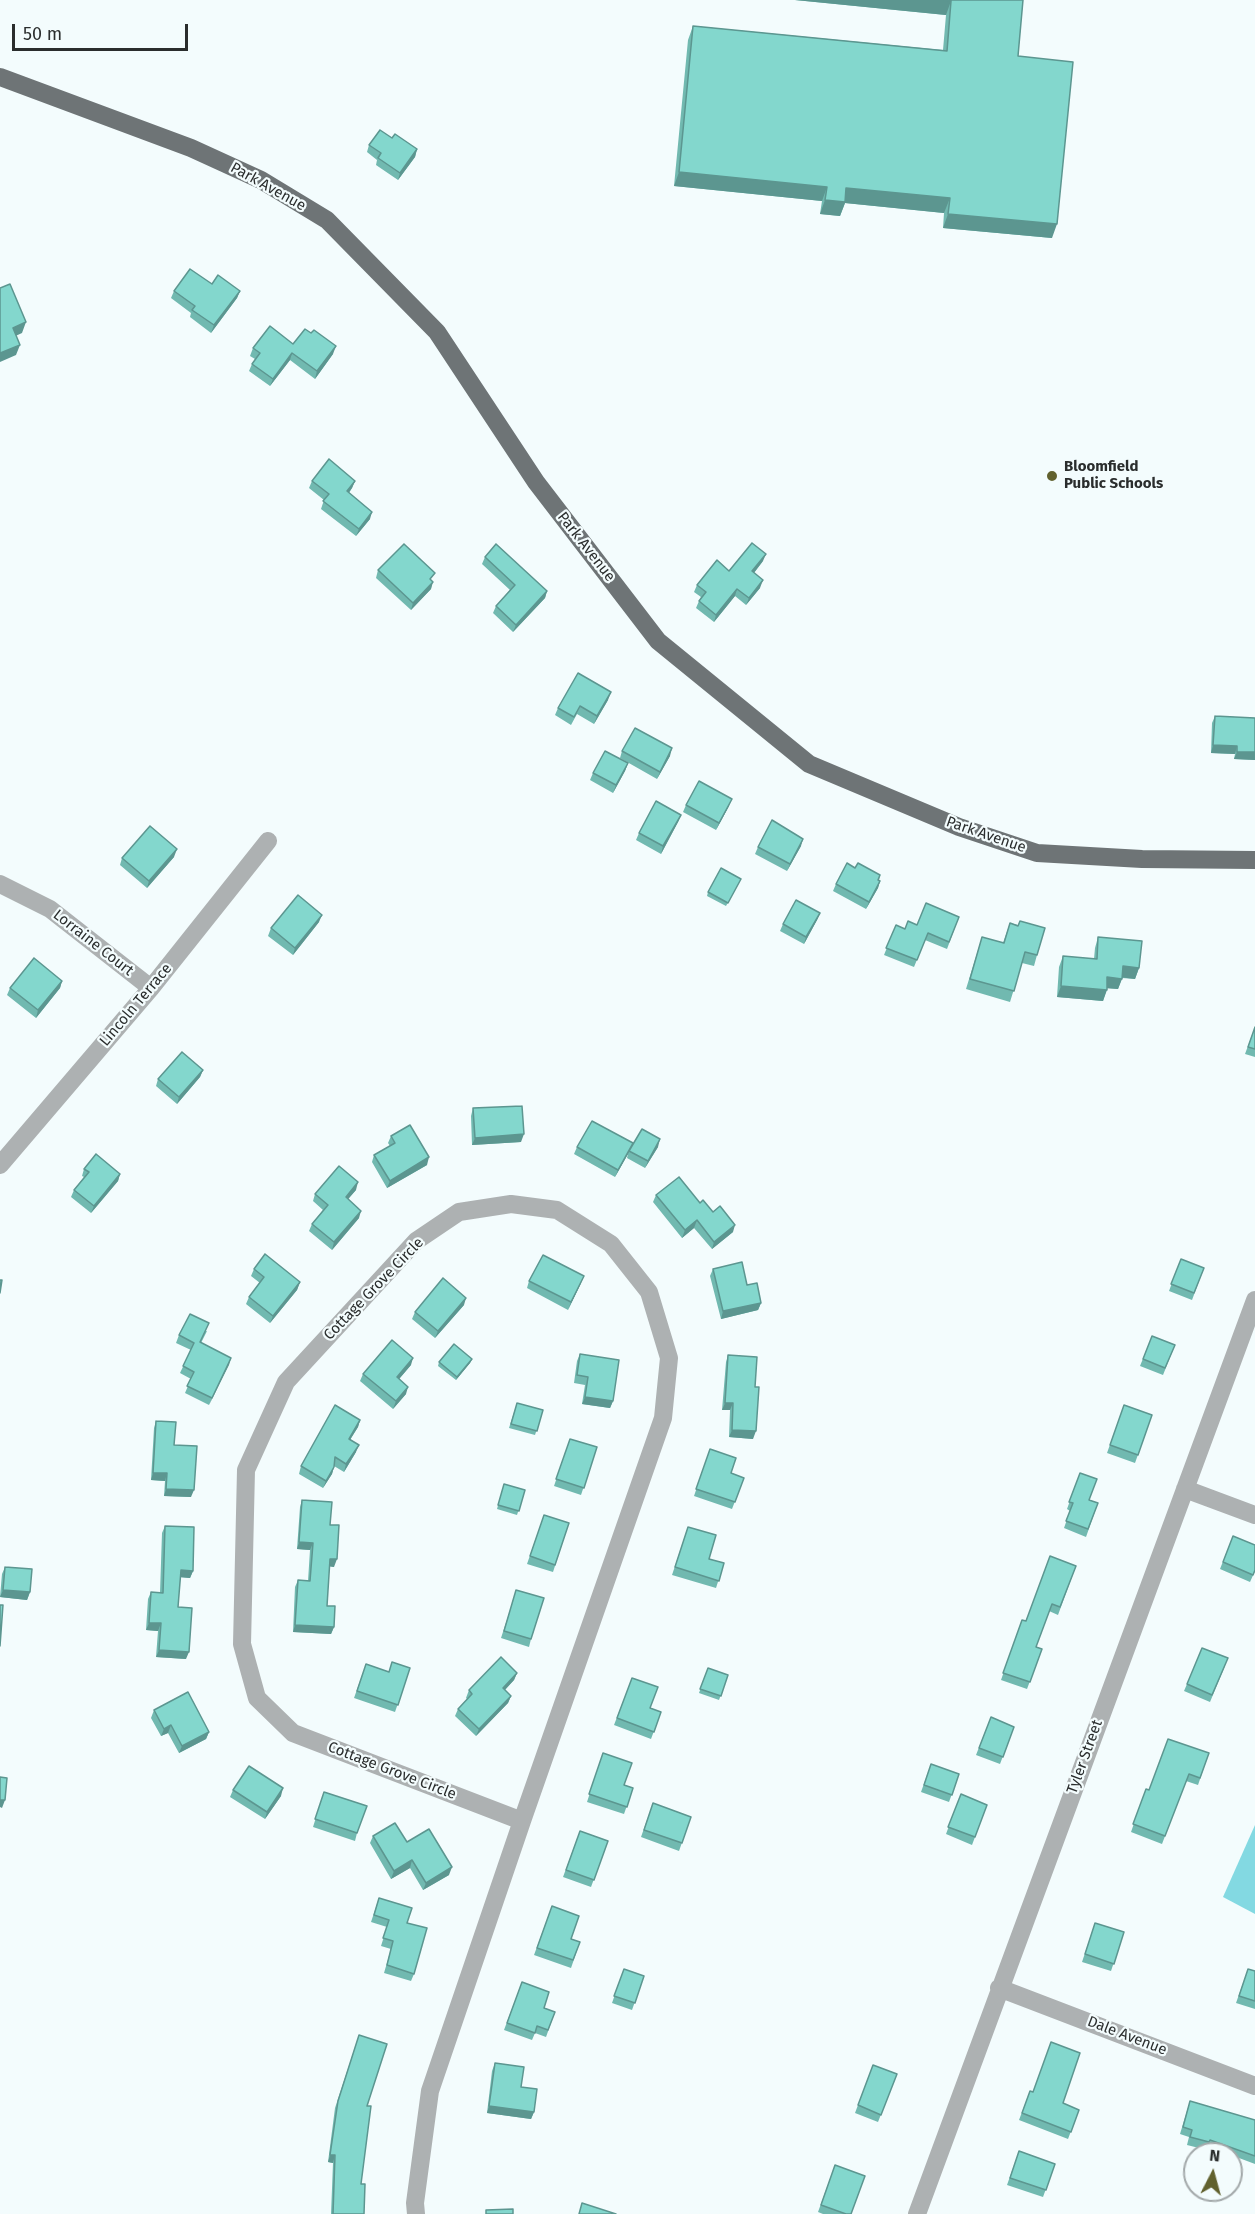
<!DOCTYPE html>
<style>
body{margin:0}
#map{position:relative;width:1255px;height:2214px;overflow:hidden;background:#f3fcfd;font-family:"Fira Sans",sans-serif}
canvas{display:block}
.north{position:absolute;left:1183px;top:2142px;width:60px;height:60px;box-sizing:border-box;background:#f3fcfd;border:2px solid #a3a9aa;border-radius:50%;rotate:6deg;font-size:16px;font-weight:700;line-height:24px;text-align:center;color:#2a2d2d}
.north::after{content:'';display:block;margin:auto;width:21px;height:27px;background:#61612e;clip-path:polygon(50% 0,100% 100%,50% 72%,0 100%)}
.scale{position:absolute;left:12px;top:24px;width:176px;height:27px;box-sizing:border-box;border:3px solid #2a2d2d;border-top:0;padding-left:8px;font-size:18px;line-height:21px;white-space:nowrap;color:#2a2d2d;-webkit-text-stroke:4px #f3fcfd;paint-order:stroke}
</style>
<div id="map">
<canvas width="1255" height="2214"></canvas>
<div class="north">N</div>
<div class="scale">50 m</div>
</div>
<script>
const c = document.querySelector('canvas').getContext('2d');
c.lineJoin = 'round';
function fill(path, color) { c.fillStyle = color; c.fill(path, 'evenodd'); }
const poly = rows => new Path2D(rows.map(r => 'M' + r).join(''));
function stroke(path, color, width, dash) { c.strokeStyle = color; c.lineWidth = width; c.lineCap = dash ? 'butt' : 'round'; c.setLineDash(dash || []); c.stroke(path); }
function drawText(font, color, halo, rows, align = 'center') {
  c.font = font + ' "Fira Sans",sans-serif'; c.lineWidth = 4.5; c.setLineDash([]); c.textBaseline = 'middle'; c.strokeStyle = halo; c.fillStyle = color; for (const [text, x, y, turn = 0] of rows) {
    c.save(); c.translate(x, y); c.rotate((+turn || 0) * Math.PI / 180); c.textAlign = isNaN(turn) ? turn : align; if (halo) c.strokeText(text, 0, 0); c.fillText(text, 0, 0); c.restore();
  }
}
const forest = poly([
 [1255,1825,1255,1914,1223,1897]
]);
const minor = poly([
 [0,884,50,909,151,988],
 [0,1165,151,988,268,841],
 [511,1204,557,1210,611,1244,649,1292,669,1358,663,1418,522,1821,293,1733,257,1698,242,1644,246,1470,286,1382,416,1241,459,1212,511,1204],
 [1185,1489,1255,1515],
 [999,1988,1255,2086],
 [416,2214,415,2203,430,2091,522,1821],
 [917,2214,1255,1300]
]);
const major = poly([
 [0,77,191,148,261,180,327,220,437,332,536,482,658,641,809,764,959,827,1037,853,1142,859,1255,860]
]);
const wall = poly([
 [795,0,1023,0,1018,56,1052,238,943,228,944,213,845,203,840,216,820,214,822,201,674,186,688,40,693,26,943,50,946,15],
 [392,138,417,149,415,157,398,180,376,165,377,160,367,152,369,145],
 [174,291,240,291,237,298,211,333,190,317,191,313,171,298],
 [293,344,333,354,315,379,290,360,270,386,249,371,252,364,255,359,250,356,253,348],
 [312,481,355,481,352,488,349,493,370,519,356,536,321,509,324,500,309,488],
 [485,557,547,591,545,598,513,632,493,613,496,606,510,590,482,564],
 [763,561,754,573,760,588,746,605,735,596,714,622,696,608,699,601,701,597,694,592,697,585,729,571],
 [378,570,432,581,431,589,411,610,376,578],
 [608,700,594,724,577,714,571,725,555,715,558,708],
 [1215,716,1255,718,1255,760,1234,759,1235,754,1211,753,1212,723],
 [622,751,670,756,657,779,620,758],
 [628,763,625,771,613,793,590,780,593,773],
 [686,805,729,806,716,830,683,812],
 [681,815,678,822,661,854,636,840,639,833],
 [801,846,787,871,755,854,758,847],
 [174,857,147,888,120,865,122,858],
 [855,868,880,875,879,880,880,881,878,888,866,909,833,891,836,884],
 [741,879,726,906,707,896,708,892],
 [820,913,817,920,804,944,780,931,783,924],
 [959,917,947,949,925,940,914,967,884,955,896,925,905,929],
 [1020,921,1037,955,1034,966,1022,963,1010,1002,966,989,982,937,1003,943,1010,923,1018,925],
 [319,922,293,955,268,936,271,928],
 [1098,937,1139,968,1135,979,1122,978,1118,989,1107,988,1103,1001,1057,997,1059,967,1063,956,1094,959,1095,948],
 [62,981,60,988,36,1018,7,995,10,988],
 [1255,1027,1255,1057,1245,1054],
 [203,1070,200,1077,177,1104,156,1086,158,1079],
 [473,1108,521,1142,472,1145,471,1116],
 [391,1136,427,1165,387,1188,372,1162,374,1155,390,1146,388,1143],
 [633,1143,658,1147,645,1168,627,1158,628,1154,615,1177,574,1154,577,1147],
 [84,1169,120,1174,118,1181,91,1213,71,1197,74,1190,84,1177,82,1176],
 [356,1190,348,1199,359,1218,332,1250,309,1231,312,1224,323,1210,313,1201,315,1194],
 [656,1195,700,1203,713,1212,733,1232,712,1249,694,1228,682,1238,653,1202],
 [1181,1259,1204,1268,1192,1300,1169,1291],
 [254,1269,300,1282,297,1290,270,1323,246,1304,249,1297,260,1283,251,1276],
 [713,1269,747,1285,761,1303,758,1310,721,1319,710,1276],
 [529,1281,581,1283,568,1310,527,1288],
 [464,1305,435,1338,412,1319,415,1312],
 [207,1331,201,1343,231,1358,209,1405,185,1393,191,1379,180,1373,191,1350,176,1343,179,1335],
 [1152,1336,1175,1345,1163,1375,1140,1366],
 [580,1354,613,1401,610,1408,582,1404,585,1385,574,1383,577,1361],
 [728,1355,755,1387,753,1439,729,1437,730,1410,722,1410,726,1362],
 [472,1359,470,1363,456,1380,438,1366,439,1362],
 [411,1365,399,1379,406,1394,393,1409,360,1381,363,1374],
 [517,1403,543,1410,535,1435,509,1428],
 [1124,1405,1152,1415,1135,1463,1107,1453],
 [360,1420,358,1427,350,1440,356,1452,344,1472,334,1466,332,1474,323,1488,299,1474,301,1466],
 [156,1421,174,1445,191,1497,164,1496,165,1481,151,1480,154,1428],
 [570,1439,597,1447,581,1495,554,1486],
 [710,1449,731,1473,744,1478,732,1509,694,1496],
 [1080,1473,1089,1500,1098,1503,1086,1537,1064,1528,1070,1511,1067,1509],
 [504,1484,525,1490,517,1515,497,1509],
 [302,1500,330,1525,334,1567,329,1566,327,1606,334,1627,331,1634,293,1632,295,1587,298,1580,308,1581,310,1550,297,1549,300,1507],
 [544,1515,569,1523,553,1572,527,1564],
 [165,1526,193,1571,190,1578,180,1577,178,1607,186,1659,156,1657,158,1631,146,1630,148,1599,151,1592,160,1593,162,1533],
 [688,1527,709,1559,724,1563,716,1588,672,1575],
 [1233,1536,1255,1571,1250,1582,1220,1569],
 [1076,1566,1058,1615,1049,1611,1036,1647,1042,1649,1027,1689,1001,1680,1022,1620,1026,1621],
 [5,1567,30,1592,27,1600,0,1597,2,1574],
 [514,1598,531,1639,529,1647,501,1638],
 [366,1664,389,1672,410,1668,395,1712,354,1698],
 [1225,1666,1210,1702,1184,1691,1187,1684],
 [708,1668,728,1675,719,1700,699,1693],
 [517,1673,514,1680,505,1690,511,1696,508,1703,476,1736,455,1716,458,1709,467,1699,466,1698,469,1690],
 [632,1678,650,1708,661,1712,651,1739,614,1725],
 [154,1710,209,1732,206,1739,179,1753,168,1733,161,1736,151,1718],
 [991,1717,1014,1727,1000,1764,976,1755],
 [603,1753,624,1785,633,1788,624,1814,587,1802],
 [1209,1753,1198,1785,1186,1781,1162,1844,1131,1832,1146,1789,1149,1790],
 [931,1764,959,1774,949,1802,921,1792],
 [233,1790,281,1796,265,1819,230,1797],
 [324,1792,357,1833,355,1841,313,1827],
 [961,1794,987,1805,972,1845,946,1834],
 [653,1803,691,1817,679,1851,641,1837],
 [580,1831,608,1841,591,1887,563,1877],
 [373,1836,407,1842,449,1875,423,1890,410,1868,391,1879,370,1843],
 [379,1898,407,1923,414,1974,411,1981,384,1973,391,1949,381,1946,387,1927,371,1922],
 [552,1906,571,1939,580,1942,571,1968,534,1955],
 [1095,1923,1124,1932,1111,1971,1082,1962],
 [624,1969,644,1976,632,2010,612,2003],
 [1248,1969,1255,1971,1255,2009,1236,2003],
 [522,1982,544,2008,555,2012,546,2037,535,2033,532,2040,504,2030],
 [359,2035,367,2106,361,2184,364,2214,331,2214,333,2163,328,2162,335,2108],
 [495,2063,521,2087,534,2112,531,2119,487,2113,492,2071],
 [873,2065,897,2074,878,2122,855,2113],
 [1030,2091,1079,2110,1068,2139,1019,2120],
 [1190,2101,1255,2120,1255,2164,1231,2155,1231,2154,1227,2154,1208,2147,1207,2150,1187,2145,1189,2137,1180,2134],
 [1019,2151,1055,2164,1043,2197,1007,2185],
 [835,2165,851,2214,823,2214,818,2212]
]);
const shadedWall = poly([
 [795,0,944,0,951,1,946,15],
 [417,149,415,157,398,180,400,173],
 [679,172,827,187,822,201,674,186],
 [846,188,950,198,944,213,845,203,840,216,820,214,825,200],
 [948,214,1057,224,1052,238,943,228],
 [240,291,237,298,211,333,214,325],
 [26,322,22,333,9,339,13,328],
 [20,345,16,355,0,362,0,353],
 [336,346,333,354,315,379,317,371],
 [292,353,290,360,270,386,273,379],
 [355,481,352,488,344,499,347,491],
 [372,512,370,519,356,536,359,529],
 [766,554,763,561,749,579,752,571],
 [763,580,760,588,746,605,749,598],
 [433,582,431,589,411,610,413,603],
 [737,589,735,596,714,622,716,615],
 [547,591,545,598,513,632,516,625],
 [611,692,608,700,594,724,597,716],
 [1213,745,1237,746,1235,754,1211,753],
 [672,748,670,756,657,779,660,772],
 [1237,752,1255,752,1255,760,1234,759],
 [628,763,625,771,613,793,616,785],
 [732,799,729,806,716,830,719,823],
 [681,815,678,822,661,854,663,846],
 [803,839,801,846,787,871,790,864],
 [177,849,174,857,147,888,149,881],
 [880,881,878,888,866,909,869,902],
 [820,913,817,920,804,944,806,937],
 [322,915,319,922,293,955,295,948],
 [1123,966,1139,968,1135,979,1119,977],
 [1107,977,1122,979,1118,989,1104,988],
 [62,981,60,988,36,1018,38,1010],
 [1061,986,1107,990,1103,1001,1057,997],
 [203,1070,200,1077,177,1104,179,1097],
 [524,1134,521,1142,472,1145,475,1138],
 [660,1139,658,1147,645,1168,648,1161],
 [633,1143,628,1154,615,1177,618,1170],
 [429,1157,427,1165,387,1188,390,1181],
 [120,1174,118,1181,91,1213,94,1206],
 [358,1182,356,1190,343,1205,346,1197],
 [361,1211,359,1218,332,1250,334,1242],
 [697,1220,694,1228,682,1238,685,1230],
 [735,1225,733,1232,712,1249,714,1242],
 [584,1276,581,1283,568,1310,571,1302],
 [300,1282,297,1290,270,1323,273,1316],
 [466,1298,464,1305,435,1338,438,1331],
 [761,1303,758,1310,721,1319,723,1311],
 [231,1358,229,1365,209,1405,212,1398],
 [413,1358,411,1365,394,1385,397,1377],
 [472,1359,470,1363,456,1380,457,1377],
 [408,1387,406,1394,393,1409,396,1401],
 [585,1397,613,1401,610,1408,582,1404],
 [725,1403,733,1403,730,1410,722,1410],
 [360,1420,358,1427,346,1446,349,1439],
 [732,1430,756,1431,753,1439,729,1437],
 [359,1445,356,1452,344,1472,346,1464],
 [334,1467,332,1474,323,1488,326,1481],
 [153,1473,167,1473,165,1481,151,1480],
 [166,1489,194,1490,191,1497,164,1496],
 [299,1542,313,1543,310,1550,297,1549],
 [330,1559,337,1559,334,1567,327,1566],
 [181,1570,193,1571,190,1578,178,1577],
 [3,1590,30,1592,27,1600,0,1597],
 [149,1623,161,1623,158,1631,146,1630],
 [295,1625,334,1627,331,1634,293,1632],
 [159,1650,189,1652,186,1659,156,1657],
 [517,1673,514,1680,500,1695,503,1688],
 [511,1696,508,1703,476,1736,479,1729],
 [171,1725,168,1733,161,1736,164,1729],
 [209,1732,206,1739,179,1753,182,1746],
 [283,1788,281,1796,265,1819,267,1812],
 [0,1800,5,1800,2,1808,0,1807],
 [412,1860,410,1868,391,1879,394,1871],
 [452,1867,449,1875,423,1890,426,1883],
 [489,2106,534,2112,531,2119,487,2113],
 [330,2155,335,2155,333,2163,328,2162]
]);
const building = poly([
 [944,0,1023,0,1018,56,1073,62,1057,224,948,214,950,198,846,188,845,202,825,200,827,187,679,172,693,26,947,51,951,1,944,0],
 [380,130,392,138,395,134,417,149,400,173,378,158,381,153,369,145,380,130],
 [190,269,212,284,218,275,240,291,214,325,192,310,195,306,174,291,190,269],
 [10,284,26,322,13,328,20,345,0,353,0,288,10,284],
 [270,326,293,344,305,329,311,333,314,330,336,346,317,371,292,353,273,379,252,364,260,353,253,348,270,326],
 [329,459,355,481,347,491,372,512,359,529,323,501,329,494,312,481,329,459],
 [752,543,766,554,752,571,763,580,749,598,737,589,716,615,699,601,706,592,697,585,717,560,729,571,752,543],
 [404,544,435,573,430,579,433,582,413,603,378,570,404,544],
 [496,544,547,591,516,625,496,606,515,585,485,557,496,544],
 [578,673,611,692,597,716,580,706,574,717,558,708,578,673],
 [1215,716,1255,718,1255,752,1237,752,1237,746,1213,745,1215,716],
 [635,728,672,748,660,772,622,751,635,728],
 [605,751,628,763,616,785,593,773,605,751],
 [699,781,732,799,719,823,686,805,699,781],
 [656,801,681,815,663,846,639,833,656,801],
 [772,820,803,839,790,864,758,847,772,820],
 [150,826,177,849,149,881,122,858,150,826],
 [847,863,855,868,858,863,880,875,878,880,880,881,869,902,836,884,847,863],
 [721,868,741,879,728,903,708,892,721,868],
 [298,895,322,915,295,948,271,928,298,895],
 [796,900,820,913,806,937,783,924,796,900],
 [926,903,959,917,949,942,928,933,917,960,886,948,896,925,905,929,908,921,917,925,926,903],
 [1020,921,1045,928,1037,955,1025,952,1014,991,970,979,982,937,1004,943,1010,923,1018,926,1020,921],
 [1098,937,1142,941,1139,968,1123,966,1122,979,1107,977,1107,990,1061,986,1063,956,1097,959,1098,937],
 [34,958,62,981,38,1010,10,988,34,958],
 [1255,1027,1255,1049,1248,1047,1255,1027],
 [182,1052,203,1070,179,1097,158,1079,182,1052],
 [522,1106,524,1134,475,1138,473,1108,522,1106],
 [592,1121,633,1143,618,1170,577,1147,592,1121],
 [410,1125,429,1157,390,1181,374,1155,395,1143,391,1136,410,1125],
 [642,1129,660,1139,648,1161,629,1151,642,1129],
 [96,1154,120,1174,94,1206,74,1190,89,1172,84,1169,96,1154],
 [339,1166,358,1182,346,1197,361,1211,334,1242,312,1224,328,1205,315,1194,339,1166],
 [679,1177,700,1203,703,1200,713,1212,720,1206,735,1225,714,1242,697,1220,685,1230,656,1195,679,1177],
 [265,1254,300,1282,273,1316,249,1297,264,1277,254,1269,265,1254],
 [543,1255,584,1276,571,1302,529,1281,543,1255],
 [1181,1259,1204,1268,1194,1293,1171,1284,1181,1259],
 [742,1262,747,1285,757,1283,761,1303,723,1311,713,1269,742,1262],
 [443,1278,466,1298,438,1331,415,1312,443,1278],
 [0,1280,2,1280,0,1293,0,1280],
 [190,1314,209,1323,200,1342,231,1358,212,1398,187,1386,194,1372,183,1366,194,1343,179,1335,190,1314],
 [1152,1336,1175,1345,1165,1368,1143,1359,1152,1336],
 [392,1340,413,1358,397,1377,408,1387,396,1401,363,1374,392,1340],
 [454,1344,472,1359,457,1377,439,1362,454,1344],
 [580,1354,619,1360,613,1401,585,1397,588,1377,577,1375,580,1354],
 [728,1355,757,1357,755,1387,759,1387,756,1431,732,1430,733,1403,725,1403,728,1355],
 [517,1403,543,1410,537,1431,511,1424,517,1403],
 [335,1405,360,1420,349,1439,359,1445,346,1464,335,1457,334,1467,326,1481,301,1466,335,1405],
 [1124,1405,1152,1415,1138,1455,1110,1445,1124,1405],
 [156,1421,176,1422,174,1445,197,1446,194,1490,166,1489,167,1473,153,1473,156,1421],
 [570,1439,597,1447,584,1488,556,1479,570,1439],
 [710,1449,736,1458,731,1473,744,1478,735,1502,696,1489,710,1449],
 [1080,1473,1097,1479,1089,1500,1098,1503,1088,1529,1066,1521,1073,1503,1069,1502,1080,1473],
 [504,1484,525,1490,519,1511,498,1505,504,1484],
 [302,1500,332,1502,330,1525,339,1525,337,1559,330,1559,327,1606,335,1606,334,1627,295,1625,298,1580,310,1581,313,1543,299,1542,302,1500],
 [544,1515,569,1523,555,1565,530,1556,544,1515],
 [165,1526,194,1527,193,1571,181,1570,178,1607,192,1608,189,1652,159,1650,161,1623,149,1623,151,1592,163,1593,165,1526],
 [688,1527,716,1535,709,1559,724,1563,719,1581,675,1567,688,1527],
 [1233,1536,1255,1545,1255,1570,1253,1575,1223,1562,1233,1536],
 [1050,1556,1076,1566,1060,1607,1052,1604,1036,1647,1042,1649,1030,1682,1003,1673,1022,1620,1026,1621,1050,1556],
 [5,1567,32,1569,30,1592,3,1590,5,1567],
 [516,1590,544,1598,531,1639,504,1631,516,1590],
 [0,1605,3,1605,0,1646,0,1605],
 [1202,1648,1228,1658,1212,1695,1187,1684,1202,1648],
 [501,1657,517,1673,503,1688,511,1696,479,1729,458,1709,472,1694,469,1690,501,1657],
 [392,1662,410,1668,398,1705,357,1691,366,1664,389,1672,392,1662],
 [708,1668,728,1675,721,1696,700,1689,708,1668],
 [632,1678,658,1687,650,1708,661,1712,654,1732,617,1718,632,1678],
 [188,1692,209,1732,182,1746,171,1725,164,1729,154,1710,188,1692],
 [991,1717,1014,1727,1003,1757,979,1748,991,1717],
 [1168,1739,1209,1753,1200,1778,1189,1774,1165,1836,1133,1824,1146,1789,1149,1790,1168,1739],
 [603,1753,632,1763,624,1785,633,1788,627,1807,589,1794,603,1753],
 [931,1764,959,1774,952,1795,924,1785,931,1764],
 [249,1766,283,1788,267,1812,233,1790,249,1766],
 [0,1777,7,1778,5,1800,0,1800,0,1777],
 [324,1792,367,1806,357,1833,315,1819,324,1792],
 [961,1794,987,1805,975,1837,948,1827,961,1794],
 [653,1803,691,1817,682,1843,644,1830,653,1803],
 [395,1823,407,1842,429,1829,452,1867,426,1883,412,1860,394,1871,373,1836,395,1823],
 [580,1831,608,1841,594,1880,566,1870,580,1831],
 [379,1898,412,1908,407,1923,427,1928,414,1974,387,1965,393,1941,383,1938,389,1920,374,1915,379,1898],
 [552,1906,579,1916,571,1939,580,1942,573,1960,537,1948,552,1906],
 [1095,1923,1124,1932,1114,1964,1085,1954,1095,1923],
 [624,1969,644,1976,635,2003,614,1996,624,1969],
 [1248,1969,1255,1971,1255,2001,1239,1996,1248,1969],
 [522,1982,549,1992,544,2008,555,2012,548,2030,537,2026,535,2033,507,2023,522,1982],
 [359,2035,387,2044,367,2106,371,2106,361,2184,365,2184,364,2214,333,2214,335,2155,330,2155,338,2101,359,2035],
 [1051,2042,1080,2053,1063,2103,1079,2110,1071,2132,1022,2113,1030,2091,1033,2092,1051,2042],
 [495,2063,524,2067,521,2087,537,2089,534,2112,489,2106,495,2063],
 [873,2065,897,2074,881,2115,858,2105,873,2065],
 [1190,2101,1255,2120,1255,2156,1210,2140,1209,2142,1190,2137,1192,2130,1183,2127,1190,2101],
 [1019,2151,1055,2164,1046,2190,1010,2178,1019,2151],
 [835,2165,865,2176,851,2214,846,2214,821,2205,835,2165],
 [582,2203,616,2214,579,2214,582,2203],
 [513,2209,513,2214,486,2214,486,2210,513,2209]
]);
const markers = [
 [1052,476,6,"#61612e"]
];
const streetNames = [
 ["Park Avenue",268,187,29],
 ["Park Avenue",586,547,52],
 ["Park Avenue",986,835,19],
 ["Lorraine Court",93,943,38],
 ["Lincoln Terrace",136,1005,-50],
 ["Cottage Grove Circle",374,1289,-46],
 ["Tyler Street",1085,1757,-70],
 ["Cottage Grove Circle",392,1771,21],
 ["Dale Avenue",1127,2036,21]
];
const poiNames = [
 ["Bloomfield",1064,467],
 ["Public Schools",1064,484]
];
fill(forest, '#83d9e2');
stroke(minor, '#adb1b2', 18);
stroke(major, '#6e7476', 18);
fill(wall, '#71b9b0');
fill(shadedWall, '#5c9690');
fill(building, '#83d7cd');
stroke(building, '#5c9690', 1.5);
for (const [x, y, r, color] of markers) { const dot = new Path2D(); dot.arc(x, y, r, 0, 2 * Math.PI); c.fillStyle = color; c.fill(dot); stroke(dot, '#f3fcfd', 2); }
drawText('15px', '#2a2d2d', '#f3fcfd', streetNames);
drawText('bold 15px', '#2a2d2d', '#f3fcfd', poiNames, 'left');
</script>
